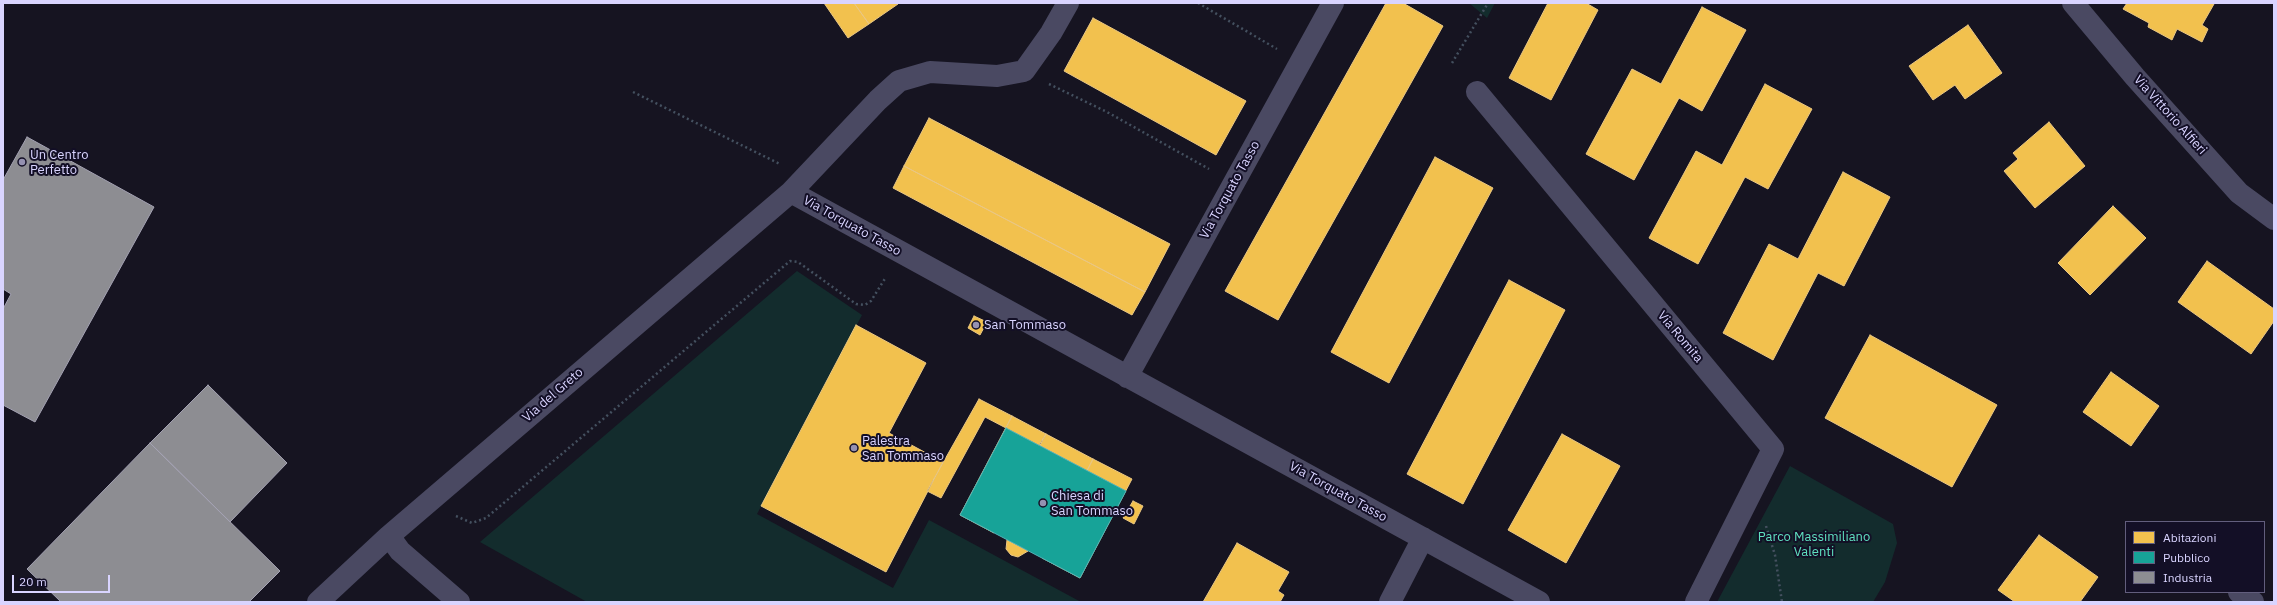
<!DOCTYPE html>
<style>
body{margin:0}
#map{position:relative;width:2277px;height:605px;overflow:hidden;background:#161421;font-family:"IBM Plex Sans",sans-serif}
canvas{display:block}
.frame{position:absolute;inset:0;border:4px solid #d9d4ff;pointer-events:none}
.legend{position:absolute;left:2125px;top:521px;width:140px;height:72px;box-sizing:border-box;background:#130f26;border:1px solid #625e7d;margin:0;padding:5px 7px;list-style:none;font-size:12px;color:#d9d4ff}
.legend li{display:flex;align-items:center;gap:8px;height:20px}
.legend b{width:20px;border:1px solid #625e7d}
.scale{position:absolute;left:12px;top:575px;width:98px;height:18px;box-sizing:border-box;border:2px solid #d9d4ff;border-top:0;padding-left:5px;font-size:12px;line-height:14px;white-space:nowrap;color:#d9d4ff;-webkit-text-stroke:3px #130f26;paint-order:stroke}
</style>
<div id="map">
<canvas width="2277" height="605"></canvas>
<div class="frame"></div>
<ul class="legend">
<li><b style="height:11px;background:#f2c14e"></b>Abitazioni</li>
<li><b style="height:11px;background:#17a398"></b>Pubblico</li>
<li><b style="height:11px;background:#8d8d92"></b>Industria</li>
</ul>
<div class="scale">20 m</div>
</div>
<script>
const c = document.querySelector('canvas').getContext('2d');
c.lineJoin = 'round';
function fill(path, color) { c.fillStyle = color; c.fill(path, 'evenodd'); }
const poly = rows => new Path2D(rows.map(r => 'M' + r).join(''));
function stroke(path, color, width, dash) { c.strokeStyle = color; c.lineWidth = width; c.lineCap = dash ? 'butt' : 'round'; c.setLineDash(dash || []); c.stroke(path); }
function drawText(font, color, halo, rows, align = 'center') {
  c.font = font + ' "IBM Plex Sans",sans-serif'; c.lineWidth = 4; c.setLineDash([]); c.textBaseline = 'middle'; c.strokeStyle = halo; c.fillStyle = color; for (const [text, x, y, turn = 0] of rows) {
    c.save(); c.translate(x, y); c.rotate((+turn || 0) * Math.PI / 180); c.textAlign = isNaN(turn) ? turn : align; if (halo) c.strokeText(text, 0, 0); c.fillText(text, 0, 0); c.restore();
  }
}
const green = poly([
 [1469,3,1495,3,1487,18],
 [797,271,862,315,757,514,893,588,929,520,1081,602,587,602,480,542],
 [1790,466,1893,524,1897,543,1885,582,1873,602,1717,602]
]);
const homes = poly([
 [824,3,854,3,869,24,848,38,824,3],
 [854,3,898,3,898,4,869,24,854,3],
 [1386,3,1403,3,1443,26,1278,320,1225,291,1386,3],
 [1548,3,1586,3,1598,10,1551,100,1509,78,1548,3],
 [2127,3,2212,3,2214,4,2202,25,2208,29,2202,42,2177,29,2172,40,2148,27,2149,23,2123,9,2127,3],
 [1702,7,1746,30,1702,111,1679,98,1634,180,1586,154,1632,69,1661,84,1702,7],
 [1093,18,1246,101,1216,155,1064,71,1093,18],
 [1968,25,2002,73,1965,99,1955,85,1933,100,1909,66,1968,25],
 [1765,84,1812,109,1768,189,1745,177,1698,264,1649,238,1696,151,1722,165,1765,84],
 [929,118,1170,244,1145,292,904,166,929,118],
 [2049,122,2085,166,2035,208,2004,171,2018,159,2013,153,2049,122],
 [1435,157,1493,188,1389,383,1331,352,1435,157],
 [904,166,1145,292,1132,315,893,188,904,166],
 [1843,172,1890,197,1844,286,1818,273,1773,360,1723,333,1769,244,1798,259,1843,172],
 [2113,206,2146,238,2090,295,2058,263,2113,206],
 [2207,261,2274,309,2274,321,2251,354,2178,302,2207,261],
 [1509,280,1565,310,1463,504,1407,474,1509,280],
 [974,316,987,322,980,335,968,328,974,316],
 [856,325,926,363,889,433,943,462,886,572,761,506,856,325],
 [1870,335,1997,405,1952,487,1825,418,1870,335],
 [2111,372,2159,406,2131,446,2083,412,2111,372],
 [979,399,1012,416,1006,428,985,417,941,498,927,491,979,399],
 [1012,416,1046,434,994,533,960,515,1012,416],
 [1046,434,1093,459,1087,471,1039,445,1046,434],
 [1562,434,1620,466,1566,563,1508,530,1562,434],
 [1093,459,1132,479,1080,578,1042,558,1093,459],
 [1133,501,1143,506,1134,524,1123,518,1133,501],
 [2039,535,2098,577,2080,602,2015,602,1998,590,2039,535],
 [1007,540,1017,545,1028,551,1018,557,1011,555,1006,549,1007,540],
 [1237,543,1289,572,1278,591,1284,595,1280,602,1203,602,1237,543]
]);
const public = poly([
 [1006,428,1126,491,1080,578,960,515,1006,428]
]);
const industry = poly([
 [27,137,154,207,35,422,3,405,3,309,11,294,3,289,3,180,27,137],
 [208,385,287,463,230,522,150,443,208,385],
 [150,443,280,571,249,602,61,602,27,569,150,443]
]);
const path = poly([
 [1198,3,1277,49],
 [1452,63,1488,3],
 [1049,84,1107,112,1209,169],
 [633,92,780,164],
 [456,516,472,523,486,518,790,261,798,262,856,304,865,305,871,301,886,277],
 [1766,526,1775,555,1782,602]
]);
const minor = poly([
 [2073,3,2135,77,2239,193,2274,219],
 [1477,92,1773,449,1696,602],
 [791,192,1539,602],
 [1127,377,1333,3],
 [389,536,400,551,459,602],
 [2239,592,2253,602],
 [318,602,389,536,791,192,878,100,899,81,930,72,997,76,1024,71,1051,33,1068,3],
 [1390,602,1423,538]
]);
const markers = [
 [22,162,4,"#9591b1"],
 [976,325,4,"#9591b1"],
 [854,448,4,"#9591b1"],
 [1043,503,4,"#9591b1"]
];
const streetNames = [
 ["Via Vittorio Alfieri",2170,115,48],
 ["Via Torquato Tasso",1230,190,-61],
 ["Via Torquato Tasso",852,226,29],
 ["Via Romita",1680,337,50],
 ["Via del Greto",553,395,-41],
 ["Via Torquato Tasso",1338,492,29]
];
const poiNames = [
 ["Un Centro",30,155],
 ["Perfetto",30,170],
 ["San Tommaso",984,325],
 ["Palestra",862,441],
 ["San Tommaso",862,456],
 ["Chiesa di",1051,496],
 ["San Tommaso",1051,511]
];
const parkNames = [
 ["Parco Massimiliano",1814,537],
 ["Valenti",1814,552]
];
fill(green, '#132c2d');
fill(homes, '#f2c14e');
stroke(homes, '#eac783', 1);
fill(public, '#17a398');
stroke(public, '#51b2b7', 1);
fill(industry, '#8d8d92');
stroke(industry, '#a4a2b3', 1);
stroke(path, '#44505f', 2.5, [2, 3]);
stroke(minor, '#4a4962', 22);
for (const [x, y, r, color] of markers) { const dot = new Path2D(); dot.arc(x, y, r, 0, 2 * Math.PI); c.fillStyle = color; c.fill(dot); stroke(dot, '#130f26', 1.5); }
drawText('13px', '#d9d4ff', '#130f26', streetNames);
drawText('13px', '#d9d4ff', '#130f26', poiNames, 'left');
drawText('13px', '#5fe0c0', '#130f26', parkNames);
</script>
